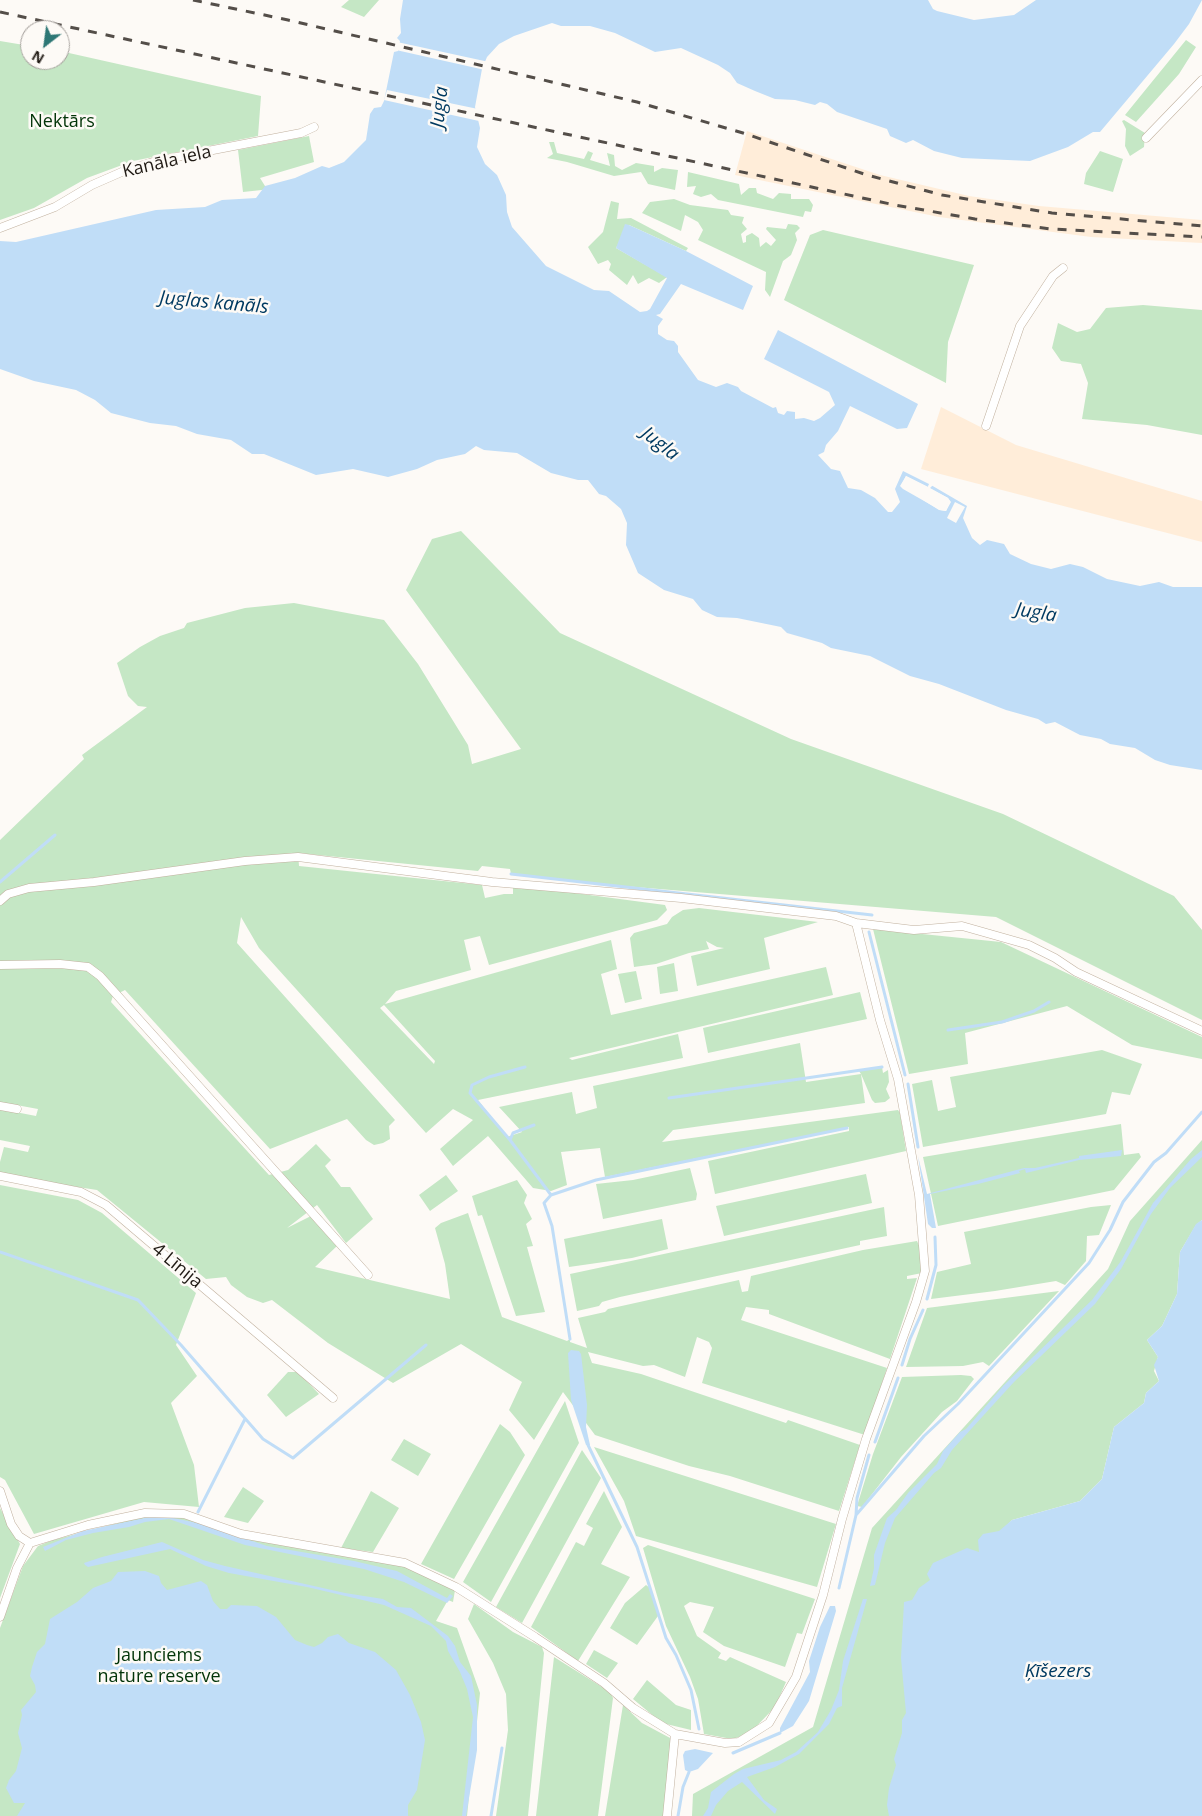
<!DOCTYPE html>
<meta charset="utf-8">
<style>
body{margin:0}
#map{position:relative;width:1202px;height:1816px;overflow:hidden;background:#fdfaf6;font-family:"Open Sans",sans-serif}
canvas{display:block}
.north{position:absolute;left:20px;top:20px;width:50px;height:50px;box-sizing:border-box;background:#fdfaf6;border:1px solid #a5a09c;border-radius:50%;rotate:210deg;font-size:14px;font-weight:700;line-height:20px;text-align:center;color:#201a14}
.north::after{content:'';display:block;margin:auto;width:18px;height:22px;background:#2e7775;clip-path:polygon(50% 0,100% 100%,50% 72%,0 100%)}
</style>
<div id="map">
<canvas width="1202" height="1816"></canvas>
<div class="north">N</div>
</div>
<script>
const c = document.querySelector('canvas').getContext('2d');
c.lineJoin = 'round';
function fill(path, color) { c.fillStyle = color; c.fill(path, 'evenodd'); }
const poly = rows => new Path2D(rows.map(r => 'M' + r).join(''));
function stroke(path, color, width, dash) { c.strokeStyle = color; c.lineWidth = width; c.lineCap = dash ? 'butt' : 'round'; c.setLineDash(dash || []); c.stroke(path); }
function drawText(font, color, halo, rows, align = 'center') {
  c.font = font + ' "Open Sans",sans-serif'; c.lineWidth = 5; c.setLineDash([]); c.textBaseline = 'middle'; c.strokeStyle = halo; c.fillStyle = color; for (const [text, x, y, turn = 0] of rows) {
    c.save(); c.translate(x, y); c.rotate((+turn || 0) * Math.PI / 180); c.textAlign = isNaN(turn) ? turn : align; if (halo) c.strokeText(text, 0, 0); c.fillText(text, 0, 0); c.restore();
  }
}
const built = poly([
 [747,131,880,175,969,196,1039,206,1202,220,1202,243,1091,237,939,217,735,175],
 [941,407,1016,445,1202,501,1202,542,921,469]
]);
const green = poly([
 [349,0,379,0,364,17,341,7],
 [1186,40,1196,47,1179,74,1136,122,1125,115],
 [0,41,30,46,30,60,60,60,60,51,261,96,258,136,133,161,87,178,34,208,0,220],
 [1124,120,1145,133,1144,147,1130,156,1125,146,1126,129,1122,121],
 [309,136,314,162,260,178,265,186,271,189,243,192,238,150],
 [549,142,554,142,557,153,584,159,588,151,593,153,590,160,610,166,607,153,614,155,615,166,622,170,636,163,654,166,654,172,662,168,678,170,675,190,648,184,641,172,614,176,567,162,547,158,553,154],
 [1100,151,1123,159,1113,192,1084,184,1086,173],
 [688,172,739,184,741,195,749,188,756,188,757,193,773,199,779,193,791,194,791,199,809,199,813,205,811,212,805,211,803,217,718,200,711,194,701,197,693,194,696,186,687,187],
 [674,199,690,205,728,210,731,215,744,217,742,223,747,229,741,234,743,243,746,242,746,236,752,233,759,238,760,247,766,242,771,246,776,240,766,229,767,227,786,229,788,224,797,225,800,228,795,233,797,240,791,255,783,261,770,297,765,290,766,272,698,240,703,230,698,222,685,215,681,231,642,213,650,202],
 [611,201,619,203,617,219,631,218,688,248,686,251,629,225,616,248,667,277,659,283,649,278,638,284,633,275,627,285,609,270,611,264,608,260,598,264,588,247,603,232],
 [823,230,974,265,948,342,946,383,784,300,810,235],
 [1143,305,1202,310,1202,435,1147,425,1082,419,1088,383,1081,364,1061,361,1052,348,1058,323,1077,332,1090,329,1106,308],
 [461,531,560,633,791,739,1003,814,1174,896,1202,930,1202,1020,996,917,611,885,511,874,510,869,482,866,478,871,298,853,299,866,482,885,485,898,504,894,513,894,513,888,544,889,665,905,667,910,657,920,489,965,480,936,464,940,471,970,396,991,385,1004,611,940,617,969,601,974,611,1015,826,967,833,995,569,1058,572,1060,678,1034,683,1058,478,1100,507,1137,522,1132,499,1107,572,1092,576,1114,597,1108,593,1086,800,1043,806,1082,861,1074,859,1071,882,1067,883,1073,888,1070,889,1082,886,1089,890,1098,885,1102,875,1103,872,1100,861,1074,865,1103,673,1130,662,1142,898,1110,900,1113,906,1151,715,1194,708,1161,849,1131,849,1127,605,1177,600,1148,561,1152,567,1185,551,1191,533,1188,488,1136,453,1166,440,1149,473,1120,453,1109,426,1133,259,948,241,917,237,943,395,1120,389,1126,390,1139,383,1143,374,1145,366,1140,347,1119,270,1149,125,990,113,996,111,1002,269,1175,288,1170,316,1144,331,1160,325,1166,341,1187,350,1187,373,1219,346,1243,317,1205,287,1228,311,1216,337,1246,315,1267,450,1299,445,1264,435,1228,441,1223,468,1213,502,1317,567,1341,570,1339,570,1342,587,1348,578,1318,605,1312,608,1309,739,1280,742,1292,748,1291,751,1276,863,1250,917,1241,921,1250,922,1273,907,1276,907,1279,917,1278,890,1359,769,1314,769,1310,746,1307,741,1320,887,1368,865,1435,702,1383,712,1348,709,1342,697,1337,685,1377,654,1365,643,1366,588,1352,592,1363,641,1374,786,1423,788,1420,860,1445,839,1511,730,1476,689,1466,595,1435,563,1392,534,1440,509,1410,522,1382,461,1344,393,1383,328,1343,272,1300,263,1303,247,1297,231,1285,226,1277,206,1279,97,1190,0,1175,0,1162,4,1147,28,1152,30,1146,0,1140,0,1109,36,1116,38,1109,0,1102,0,840,84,759,82,755,147,707,138,706,128,696,117,663,140,647,160,636,184,628,187,623,245,608,294,603,384,620,418,664,468,745,472,764,521,749,406,590,432,539],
 [384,1005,435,1061,434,1064,380,1008],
 [699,908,818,922,764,938,770,969,697,986,691,956,724,948,717,947,706,941,709,949,689,953,656,964,634,967,630,938,634,933,667,924,672,917,683,910],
 [873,929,1001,942,1202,1037,1202,1059,1132,1045,1067,1006,965,1033,968,1064,909,1074],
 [674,963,678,991,660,994,657,967],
 [636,971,642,999,625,1003,618,974],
 [860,992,867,1019,708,1053,703,1028],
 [1102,1050,1142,1064,1130,1095,1112,1092,1106,1114,923,1147,912,1084,932,1080,938,1111,956,1107,950,1077],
 [1121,1124,1124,1155,1139,1153,1141,1157,1114,1190,938,1226,923,1157],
 [1202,1140,1202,1220,1196,1225,1180,1252,1177,1294,1162,1326,1147,1340,1158,1357,1154,1371,1159,1381,1146,1393,1144,1403,1114,1427,1102,1479,1080,1501,1012,1520,1005,1528,1202,1816,692,1816,693,1794,813,1727,872,1528,1108,1269,1130,1221],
 [690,1168,697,1194,696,1200,603,1219,596,1184,633,1180],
 [866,1174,872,1203,724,1236,716,1206],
 [446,1175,458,1191,430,1211,419,1195],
 [517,1180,527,1195,524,1203,532,1219,526,1224,533,1246,527,1247,545,1312,516,1316,482,1215,478,1216,472,1196],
 [0,1185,78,1200,102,1213,196,1293,176,1345,197,1376,171,1403,194,1465,199,1507,144,1502,34,1534,5,1480,0,1477],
 [1111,1205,1099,1235,1087,1236,1086,1261,1065,1285,1056,1281,995,1291,931,1299,937,1272,971,1264,964,1232,1091,1207],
 [884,1207,887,1236,860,1241,860,1245,620,1297,602,1302,599,1306,577,1311,570,1274],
 [662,1219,668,1249,632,1258,569,1267,564,1239],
 [1059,1291,989,1366,983,1362,963,1366,906,1367,927,1308],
 [288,1372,298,1372,319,1394,286,1417,267,1395],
 [961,1375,971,1376,974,1379,957,1401,942,1412,901,1457,862,1507,857,1506,873,1454,902,1377],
 [565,1401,579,1443,491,1602,463,1582],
 [500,1424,510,1432,525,1455,454,1579,421,1564],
 [404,1439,431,1454,418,1476,391,1460],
 [594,1447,836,1524,817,1587,636,1536,624,1501],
 [582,1450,601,1478,522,1623,496,1607],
 [243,1487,264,1501,248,1523,224,1517],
 [371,1491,399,1508,373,1552,341,1548],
 [604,1491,622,1527,601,1564,630,1577,578,1661,531,1627,576,1542,584,1546,593,1528,586,1524],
 [0,1508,20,1544,0,1598],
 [153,1514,196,1520,263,1541,394,1560,455,1590,453,1602,448,1600,436,1621,457,1628,480,1693,467,1816,0,1816,0,1628,23,1566,38,1546,53,1540],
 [648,1545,815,1599,802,1634,797,1633,785,1667,724,1646,703,1632,714,1607,690,1602,684,1606,697,1636,721,1653,718,1658,726,1661,730,1657,786,1682,775,1707,749,1734,732,1739,704,1734,698,1699,690,1677,666,1626,643,1548],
 [646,1585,650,1588,658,1616,637,1645,610,1628,625,1603],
 [474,1604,513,1632,542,1647,544,1653,528,1816,496,1816,508,1730,506,1694,493,1663,468,1619],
 [594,1650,618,1663,607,1678,586,1664],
 [554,1657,610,1692,613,1698,598,1816,536,1816],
 [647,1680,676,1705,691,1710,691,1730,662,1723,633,1699],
 [623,1705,642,1723,672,1739,664,1816,605,1816]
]);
const water = poly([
 [403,0,928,0,933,9,937,11,974,20,1014,15,1036,0,1202,0,1189,24,1174,44,1100,132,1093,132,1068,147,1030,161,962,158,934,151,913,140,906,143,890,136,887,129,837,112,827,104,820,102,815,105,795,100,775,99,755,91,737,83,730,73,718,65,681,48,655,52,615,33,590,26,561,26,552,23,514,36,499,44,487,57,482,69,475,107,480,128,477,147,485,164,497,175,506,195,507,212,512,227,546,266,594,290,609,291,640,312,647,311,650,309,667,278,616,248,625,224,629,225,686,251,753,286,743,310,681,284,660,314,656,315,663,319,658,326,658,334,667,340,674,341,678,346,678,352,698,380,716,387,727,383,738,387,741,391,773,408,776,407,778,413,784,415,787,411,795,412,795,419,804,418,814,421,820,418,835,405,829,392,764,359,778,330,918,404,907,428,897,429,850,406,838,431,826,445,824,452,818,455,831,469,840,471,848,488,861,490,875,498,888,512,892,512,900,502,895,489,903,471,929,484,928,487,906,476,901,486,939,510,946,511,950,502,948,498,929,488,931,485,967,506,963,518,972,538,980,545,987,540,1004,544,1010,554,1031,564,1051,569,1070,564,1083,567,1107,579,1140,586,1159,582,1173,587,1202,587,1202,770,1170,765,1155,760,1135,748,1110,744,1101,739,1080,735,1055,722,1046,724,1038,719,1006,710,939,684,910,676,870,656,831,648,822,643,787,633,781,627,737,618,717,617,702,610,693,599,664,590,638,573,626,545,627,523,621,509,606,496,599,494,588,480,578,480,551,473,517,453,484,450,476,446,465,454,437,460,417,469,388,477,353,469,316,475,264,454,252,454,231,440,197,434,176,426,150,423,111,413,95,400,76,390,34,381,0,369,0,241,16,242,156,210,205,207,222,200,256,198,265,186,295,178,322,166,329,168,344,162,366,140,370,114,374,108,381,107,384,101,394,52,398,51,400,41,397,38,401,33,400,19],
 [1122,1150,1121,1156,1079,1160,1026,1173,1025,1169,1019,1171,1020,1173,978,1184,930,1194,936,1228,932,1228,928,1224,918,1156,927,1194,1024,1168,1035,1168,1079,1158,1079,1156],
 [1202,1150,1202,1157,1170,1188,1151,1214,1121,1269,1095,1304,1014,1382,952,1450,941,1468,934,1473,895,1518,885,1543,875,1585,870,1586,874,1568,874,1555,887,1518,896,1510,908,1493,937,1464,943,1451,960,1432,966,1429,1004,1385,1092,1300,1121,1261,1153,1203,1191,1159],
 [1202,1220,1202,1816,889,1816,887,1805,889,1788,896,1765,894,1759,902,1733,902,1720,906,1713,901,1658,904,1602,912,1600,919,1588,930,1580,927,1574,933,1563,967,1548,979,1552,978,1540,983,1534,999,1531,1012,1520,1080,1501,1102,1479,1114,1427,1144,1403,1146,1393,1159,1381,1154,1365,1158,1357,1147,1340,1162,1326,1177,1294,1180,1252,1196,1224],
 [571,1350,579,1351,581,1354,587,1405,586,1427,590,1445,586,1445,571,1400,568,1353],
 [159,1515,202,1524,267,1546,354,1561,397,1571,447,1598,450,1594,453,1596,447,1603,404,1582,364,1569,245,1545,169,1519,145,1522,129,1527,93,1533,66,1540,45,1551,43,1547,83,1531],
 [162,1542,203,1560,225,1566,345,1593,383,1599,397,1607,411,1608,448,1636,455,1646,460,1662,471,1676,477,1705,477,1750,466,1816,462,1816,473,1717,467,1689,460,1672,448,1651,446,1641,431,1626,384,1605,307,1587,229,1573,206,1566,170,1549,88,1567,85,1565,84,1563,102,1557],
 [145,1571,159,1576,161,1583,167,1590,201,1581,207,1585,213,1601,220,1609,227,1609,231,1605,257,1606,276,1617,295,1640,307,1645,314,1647,322,1643,328,1637,338,1634,349,1643,375,1652,396,1670,410,1695,421,1722,425,1740,417,1790,408,1805,408,1816,17,1816,25,1803,14,1803,6,1788,9,1780,16,1771,22,1748,18,1733,22,1715,21,1710,36,1692,35,1685,30,1676,32,1667,37,1652,45,1644,50,1619,77,1602,93,1588,111,1581,118,1572],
 [863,1599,867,1599,842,1688,842,1706,837,1708,829,1724,799,1754,775,1767,747,1777,764,1800,777,1809,775,1814,742,1782,728,1791,716,1805,711,1816,703,1816,708,1808,711,1792,734,1774,743,1769,781,1760,796,1752,818,1732,831,1710,839,1690,843,1661],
 [830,1606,835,1606,836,1611,809,1701,793,1726,780,1733,780,1728,810,1672,809,1661,820,1627],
 [695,1749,713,1753,698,1769,689,1772,685,1770,683,1755,685,1751]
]);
const pier = poly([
 [397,42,489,62,488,63,485,70,396,50],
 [387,90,478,109,479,121,384,100],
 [906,476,928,487,930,482,935,483,930,488,948,498,951,502,946,511,940,510,903,489,900,486],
 [908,479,946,500,948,502,944,508,905,487],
 [955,502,965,507,956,523,947,518]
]);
const stream = poly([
 [511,874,872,915],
 [0,882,55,835],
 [869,932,905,1075],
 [948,1030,1002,1022,1034,1011,1049,1002],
 [908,1084,918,1147],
 [669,1098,882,1067],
 [534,1125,513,1133,510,1140,551,1195],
 [510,1140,470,1093,472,1085,489,1077,525,1067],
 [0,1252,138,1300,181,1345,263,1439,293,1458,426,1345],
 [927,1299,936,1265,935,1237],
 [570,1339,552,1226,544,1203,551,1195,596,1180,847,1128],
 [902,1365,910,1339,923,1310],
 [875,1442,898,1378],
 [588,1445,637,1547,666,1638,676,1655,691,1690,699,1729],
 [198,1512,245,1419],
 [856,1515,857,1498,869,1455],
 [839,1588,856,1515,924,1436,958,1404,1089,1263,1110,1230,1123,1202,1154,1162,1166,1153,1202,1112],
 [733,1753,780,1733],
 [491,1816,502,1748],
 [678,1816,683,1787,689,1772]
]);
const minor = poly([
 [1146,138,1202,80],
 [0,228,55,207,92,185,124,171,156,161,301,133,314,127],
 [986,426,1020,326,1053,276,1063,268],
 [0,901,8,894,29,888,94,882,245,861,298,857,492,882,681,898,836,916,856,923,914,930,962,926,1029,945,1055,958,1076,972,1202,1031],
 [0,965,60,964,88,967,100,976,368,1275],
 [0,1106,17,1109],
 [0,1176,81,1192,106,1205,333,1398],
 [0,1491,11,1524,19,1536,30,1543,17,1568,0,1617],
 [30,1543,88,1525,145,1513,184,1514,241,1534,405,1563,456,1587,535,1637,604,1683,633,1708,675,1734,725,1743,739,1742,769,1723,796,1677,823,1595,842,1519,866,1439,916,1302,925,1271,919,1195,898,1079,880,1020,856,923],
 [667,1816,675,1734]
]);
const rail = poly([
 [193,0,288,20,637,102,743,133,867,175,942,195,1052,213,1202,226],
 [0,12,895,205,975,219,1051,229,1202,237]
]);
const parkNames = [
 ["Nektārs",62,122],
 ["Jaunciems",159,1656],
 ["nature reserve",159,1677]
];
const streetNames = [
 ["Kanāla iela",167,162,-13],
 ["4 Līnija",177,1266,40]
];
const waterNames = [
 ["Jugla",440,107,-84],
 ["Juglas kanāls",214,303,5],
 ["Jugla",660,444,38],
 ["Jugla",1036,613,9],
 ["Ķīšezers",1058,1672]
];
fill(built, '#ffedd9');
fill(green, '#c5e7c5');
fill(water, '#c0ddf7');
fill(pier, '#fdfaf6');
stroke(stream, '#c0ddf7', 3);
stroke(minor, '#c1b19f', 9);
stroke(minor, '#fff', 8);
stroke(rail, '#544e49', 3, [9, 9]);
drawText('18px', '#023408', '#fdfaf6', parkNames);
drawText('18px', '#201a14', '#fdfaf6', streetNames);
drawText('italic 19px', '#003a61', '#fdfaf6', waterNames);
</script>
